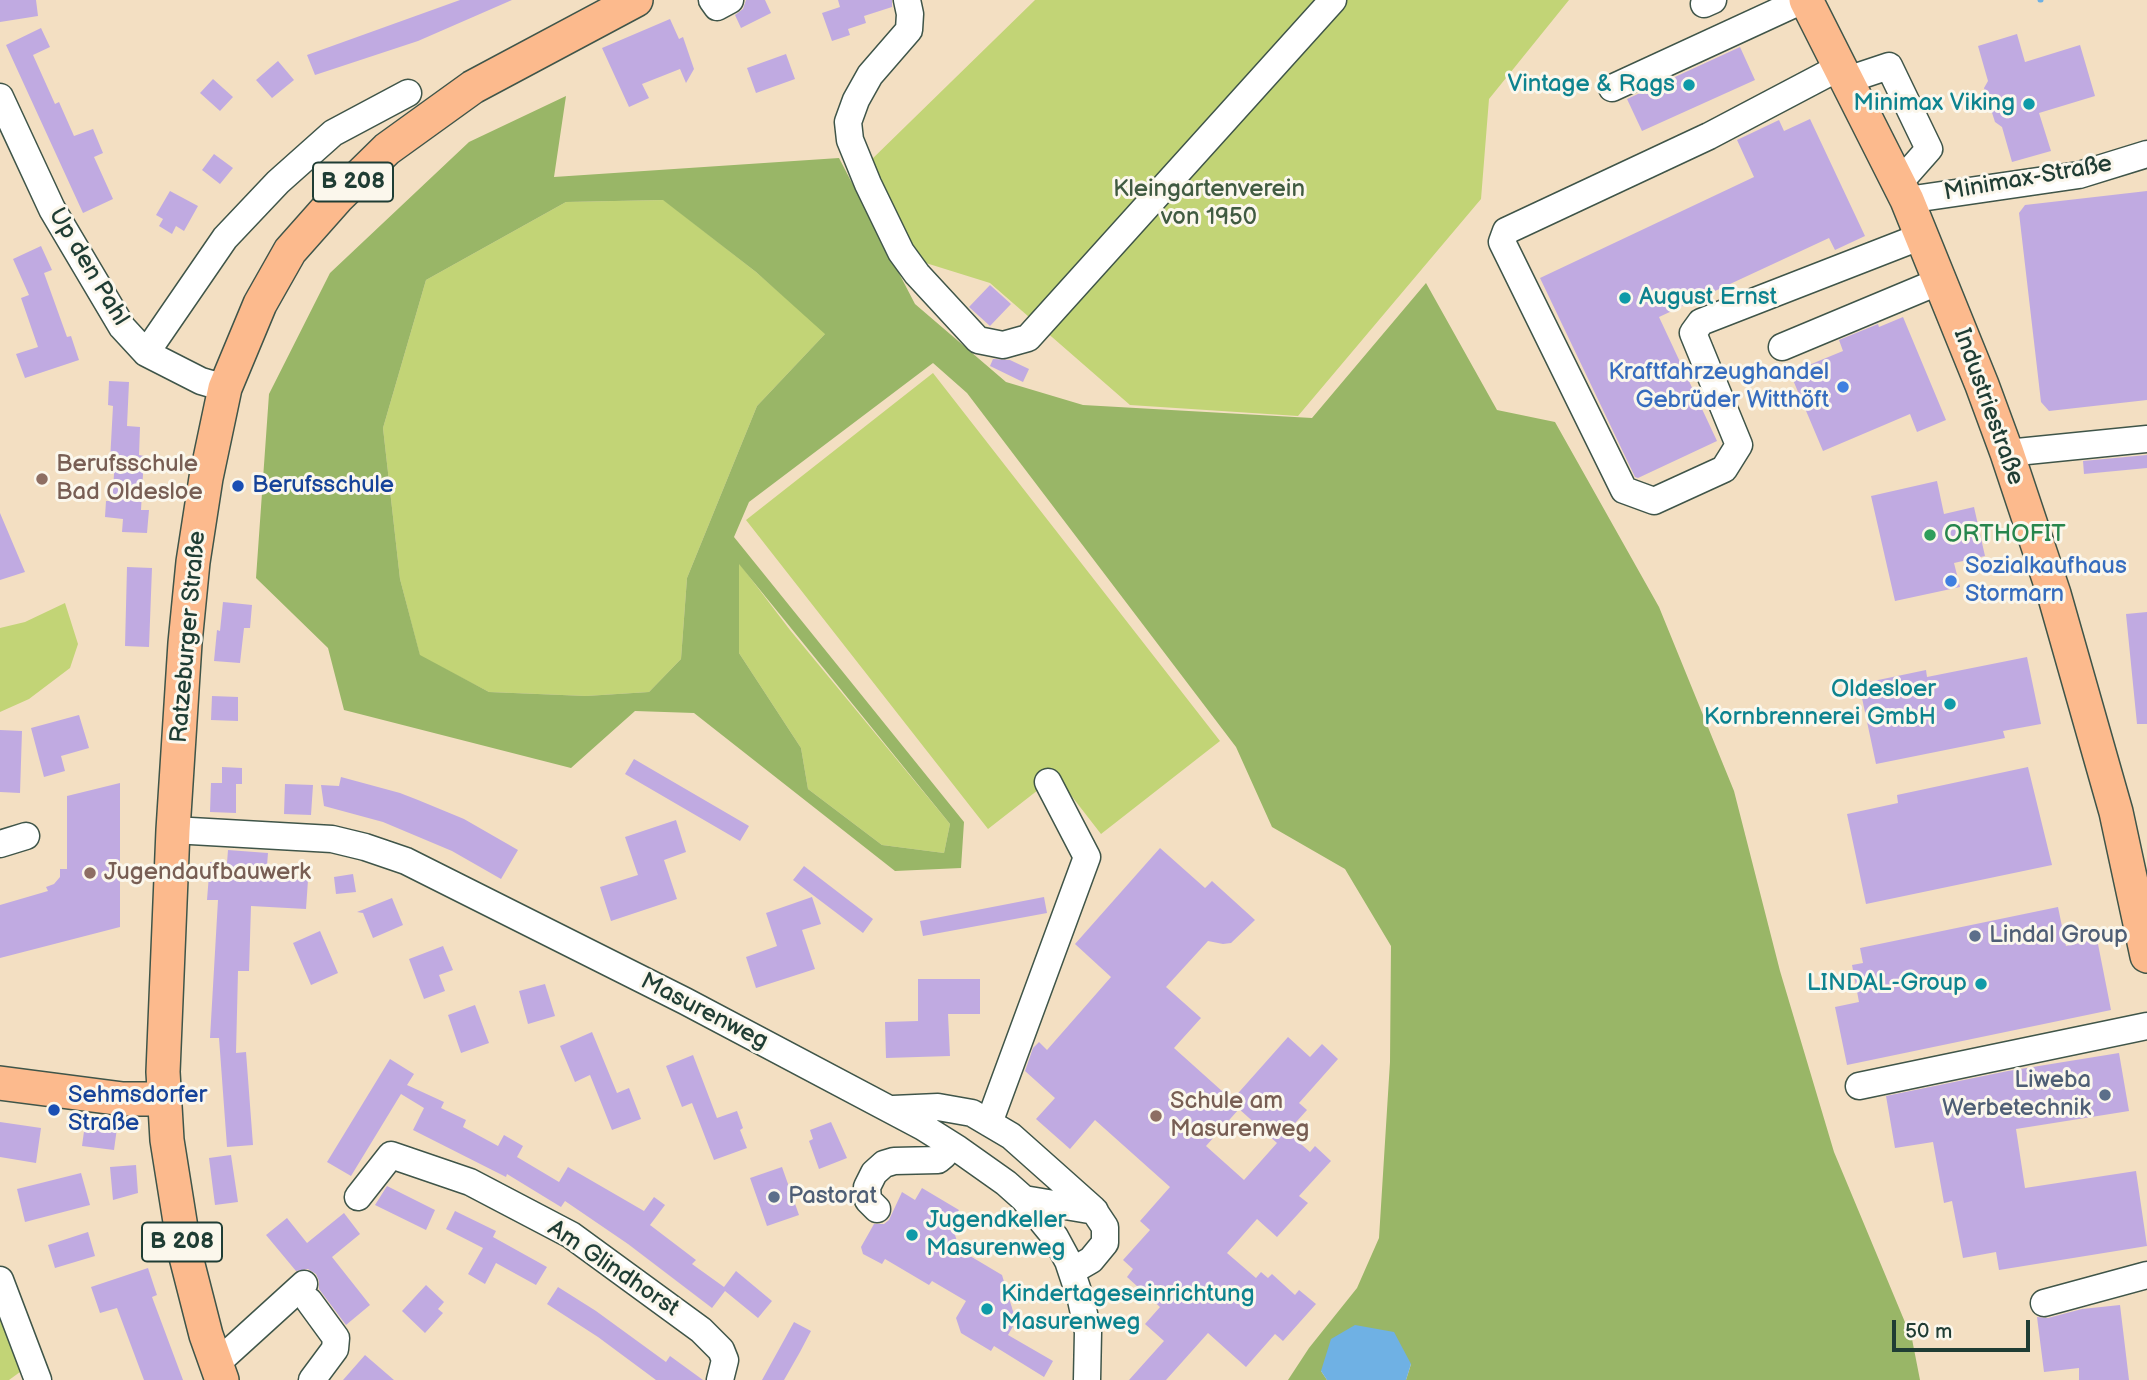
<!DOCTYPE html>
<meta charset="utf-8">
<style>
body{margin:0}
#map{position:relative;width:2147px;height:1380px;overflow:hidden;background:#f3dfc2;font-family:"Balsamiq Sans",sans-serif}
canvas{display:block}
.scale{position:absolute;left:1892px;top:1320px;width:138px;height:32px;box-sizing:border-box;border:4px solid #1f3d34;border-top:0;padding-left:9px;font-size:21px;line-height:24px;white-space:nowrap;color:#1f3d34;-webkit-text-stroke:5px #fbf7ec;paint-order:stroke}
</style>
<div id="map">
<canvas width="2147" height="1380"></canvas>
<div class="scale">50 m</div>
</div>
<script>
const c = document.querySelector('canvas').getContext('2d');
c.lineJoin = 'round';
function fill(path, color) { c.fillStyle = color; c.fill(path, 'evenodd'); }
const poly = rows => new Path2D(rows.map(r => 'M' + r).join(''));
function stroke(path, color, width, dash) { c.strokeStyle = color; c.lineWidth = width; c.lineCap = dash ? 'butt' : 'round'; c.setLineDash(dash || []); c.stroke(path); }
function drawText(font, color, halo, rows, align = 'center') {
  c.font = font + ' "Balsamiq Sans",sans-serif'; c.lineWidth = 6; c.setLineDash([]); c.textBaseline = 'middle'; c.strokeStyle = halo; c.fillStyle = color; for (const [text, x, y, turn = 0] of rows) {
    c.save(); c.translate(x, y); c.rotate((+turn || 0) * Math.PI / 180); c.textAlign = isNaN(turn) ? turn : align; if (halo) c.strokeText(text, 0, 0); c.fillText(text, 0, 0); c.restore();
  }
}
const green = poly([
 [1035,0,1569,0,1489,99,1481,199,1298,416,1130,405,990,283,913,259,868,163],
 [664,200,756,272,826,333,757,406,687,578,681,659,649,692,586,696,489,692,420,656,400,579,383,428,426,280,566,202],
 [933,373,1220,741,1101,834,1056,776,988,829,746,520],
 [739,563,790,630,950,824,944,853,882,845,808,789,801,748,739,653],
 [65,603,78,644,70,668,29,699,0,712,0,628,25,622],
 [0,1315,20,1372,9,1380,0,1380]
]);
const forest = poly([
 [566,96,554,177,839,158,915,304,1006,382,1083,405,1312,418,1426,283,1497,410,1555,422,1659,607,1734,791,1780,971,1834,1152,1912,1339,1920,1380,1406,1380,1411,1364,1321,1371,1327,1380,1288,1380,1309,1348,1357,1288,1379,1238,1390,1062,1391,946,1345,869,1272,827,1236,747,967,393,933,363,749,502,734,537,964,822,961,868,895,871,694,713,635,711,571,768,344,710,328,648,256,578,269,394,330,273,469,142],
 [663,200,756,272,825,334,757,406,687,578,681,659,649,692,586,696,489,692,420,655,400,579,383,428,426,280,566,202],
 [739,564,950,824,944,853,882,845,808,789,801,748,739,653]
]);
const water = poly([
 [1355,1325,1394,1332,1411,1364,1406,1380,1327,1380,1321,1371,1331,1339]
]);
const stream = poly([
 [2040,0,2041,0]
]);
const building = poly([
 [0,0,36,0,38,16,0,22],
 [460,0,512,0,418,41,315,75,307,55],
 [746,0,765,0,771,13,741,28,735,15,743,9],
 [838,0,892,0,892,7,864,16,866,23,848,29,850,35,832,41,822,13,840,7],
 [670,19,679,39,683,37,694,69,686,83,680,69,642,84,649,98,629,107,602,48],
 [41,28,50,47,33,55,55,104,59,102,74,136,93,129,103,153,94,157,113,199,83,213,6,45],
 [2017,34,2025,62,2080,45,2095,96,2039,113,2051,151,2012,162,2002,127,1995,122,1984,88,1988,81,1978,46],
 [1740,47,1755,80,1642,131,1627,99],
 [786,54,795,79,756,93,747,68],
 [278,61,294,80,272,98,256,80],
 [213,79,233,97,220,111,200,93],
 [1810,119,1865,236,1835,250,1829,238,1659,317,1717,441,1638,478,1635,477,1540,278,1754,177,1737,140,1779,120,1784,131],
 [214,154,233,168,220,184,202,170],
 [170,191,198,206,184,231,176,226,172,234,159,226,163,219,156,215],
 [2147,191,2147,400,2049,411,2041,402,2019,213,2025,205],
 [41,246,52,270,44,273,67,337,71,336,79,360,25,378,16,354,38,347,21,298,29,295,13,259],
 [990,285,1011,304,990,326,969,307],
 [1903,317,1946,420,1917,432,1910,414,1823,451,1793,380,1807,374,1804,367,1843,351,1839,340,1878,324,1879,327],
 [993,359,1010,360,1029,369,1023,382,990,366],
 [109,381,129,382,127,426,140,427,139,455,144,456,141,510,149,510,147,533,122,532,123,519,105,517,106,501,112,501,115,461,110,461,113,406,108,405],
 [2147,455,2147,468,2084,474,2083,461],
 [1937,481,1944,514,1974,507,1985,556,1954,563,1960,587,1895,601,1871,496],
 [0,513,25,572,0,580],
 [127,567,152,568,149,647,125,646],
 [223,602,252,605,250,628,244,628,240,663,214,661,217,630,220,631],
 [2147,612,2147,724,2137,724,2126,614],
 [2027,657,2041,724,2003,731,2005,738,1876,764,1859,684,1926,670,1927,677],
 [212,696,238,697,238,721,211,720],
 [79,715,89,748,61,756,65,771,44,777,31,728],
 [0,730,22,731,20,793,0,792],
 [634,759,749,826,740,841,625,774],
 [222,767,242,768,242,784,236,784,236,813,210,812,211,783,222,783],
 [2028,767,2052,865,1866,904,1847,814,1898,803,1897,795],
 [341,777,400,793,418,800,464,819,518,850,501,879,452,851,383,822,324,806,321,785,339,786],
 [120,783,120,927,0,958,0,905,48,891,46,887,54,884,60,877,60,869,67,869,67,796],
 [285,784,313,785,311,815,284,814],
 [676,820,686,852,664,860,677,899,611,921,600,887,638,875,625,837],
 [1160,848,1205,888,1212,881,1255,920,1231,943,1223,944,1208,941,1166,987,1201,1018,1174,1048,1232,1100,1288,1037,1310,1057,1322,1044,1338,1059,1299,1103,1307,1110,1287,1132,1310,1152,1315,1146,1331,1161,1299,1196,1308,1203,1277,1237,1257,1219,1227,1253,1256,1278,1261,1272,1268,1278,1272,1274,1295,1295,1299,1290,1316,1304,1283,1341,1275,1334,1246,1367,1208,1333,1166,1380,1129,1380,1164,1341,1145,1324,1160,1307,1127,1277,1133,1269,1123,1260,1150,1230,1140,1221,1170,1187,1095,1120,1070,1149,1036,1119,1055,1098,1025,1071,1033,1048,1039,1042,1047,1050,1111,977,1075,944],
 [1239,1109,1277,1143,1244,1180,1206,1146],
 [228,850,268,853,266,878,308,880,306,909,251,906,249,971,238,971,236,1053,246,1052,253,1145,227,1147,219,1038,210,1038,218,900,207,900,210,862,227,863],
 [804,866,873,919,863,933,793,880],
 [353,874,356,892,336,894,334,877],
 [812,897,821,924,802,930,815,969,756,988,746,957,777,946,766,913],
 [1044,897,1047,913,923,936,920,921],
 [392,898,403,925,373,938,363,913,357,912],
 [2058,907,2066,946,2097,939,2111,1010,1847,1065,1835,1007,1859,1002,1852,965,1863,963,1860,948],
 [320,931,338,973,311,985,293,943],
 [443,946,453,970,439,975,445,991,424,999,409,959],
 [918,979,980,979,980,1014,948,1014,950,1056,886,1058,885,1022,918,1021],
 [545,984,555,1016,528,1024,519,991],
 [475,1005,489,1043,461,1053,448,1015],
 [592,1032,617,1093,629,1088,641,1119,612,1130,590,1075,575,1082,560,1046],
 [2119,1053,2129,1111,2016,1129,2025,1188,2136,1171,2147,1246,1999,1270,1996,1252,1963,1258,1952,1201,1944,1203,1933,1142,1895,1148,1886,1096,2008,1071],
 [693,1055,717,1118,737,1111,743,1128,740,1130,747,1148,714,1160,692,1103,682,1107,666,1066],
 [390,1059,414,1074,407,1085,444,1102,441,1108,466,1120,463,1127,498,1146,504,1135,523,1146,517,1157,559,1182,568,1167,644,1211,654,1197,665,1205,650,1225,696,1260,692,1264,724,1287,736,1271,772,1301,758,1318,725,1291,712,1308,628,1244,565,1201,561,1207,507,1174,506,1177,413,1130,424,1108,401,1094,351,1176,327,1162],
 [0,1122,41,1128,36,1163,0,1157],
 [831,1122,847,1158,819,1169,809,1141,813,1139,810,1130],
 [85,1124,117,1128,114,1150,82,1146],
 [231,1155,238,1202,215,1205,209,1158],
 [136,1165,138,1193,113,1200,110,1167],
 [782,1167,799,1215,767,1226,750,1178],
 [81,1173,90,1205,25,1222,17,1189],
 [387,1186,435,1210,426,1230,375,1205],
 [922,1188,959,1210,951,1223,960,1250,1002,1275,1016,1321,1008,1335,1053,1361,1044,1377,994,1346,991,1351,961,1333,956,1318,966,1301,932,1281,929,1285,885,1259,882,1264,863,1254,861,1247,874,1224,884,1224,889,1220,902,1192,915,1200],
 [455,1211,496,1231,493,1237,547,1267,536,1285,496,1263,485,1284,468,1274,483,1248,446,1229],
 [344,1213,360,1234,332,1257,370,1305,346,1325,319,1289,319,1281,316,1274,308,1269,296,1271,266,1235,287,1218,307,1243],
 [88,1232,95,1256,55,1268,48,1245],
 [148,1268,157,1295,152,1297,183,1380,144,1380,117,1308,100,1313,91,1287],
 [426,1285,444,1302,438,1309,443,1313,425,1333,402,1311],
 [558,1287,596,1311,666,1362,670,1356,703,1380,656,1380,598,1337,547,1304],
 [2120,1305,2129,1380,2079,1380,2079,1368,2044,1372,2037,1317,2048,1318,2082,1309],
 [794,1322,811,1331,800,1352,784,1380,762,1380],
 [365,1355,394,1380,343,1380]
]);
const minor = poly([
 [712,0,717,7,730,0],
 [907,0,910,14,909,30,870,75,856,100,848,122,850,140,868,184,901,252,917,274,978,340,1003,345,1028,338,1333,0],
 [1704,4,1713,0],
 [1840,67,1709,136,1506,231,1502,242,1624,490,1654,501,1724,469,1739,445,1693,333,1701,322,1922,236],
 [1847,80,1889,66,1929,149,1899,183],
 [1612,88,1803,0],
 [0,97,52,209,122,327,146,353,201,381,225,388],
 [1907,200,2079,175,2147,154],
 [1782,347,1940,281],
 [146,353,225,238,278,182,333,133,408,93],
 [2007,453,2147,439],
 [173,830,332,839,365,847,406,861,685,1001,923,1127,958,1149,1006,1183,1024,1199,1055,1237,1068,1261,1081,1300,1088,1332,1087,1380],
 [0,844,26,836],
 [1859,1086,2147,1026],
 [893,1109,938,1107,972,1113,1011,1136,1056,1176,1093,1209,1105,1227,1105,1243,1091,1260,1072,1271],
 [989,1123,1087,857,1048,782],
 [358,1197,391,1155,470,1182,571,1235,701,1330,721,1350,725,1360,720,1380],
 [1024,1199,1095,1211],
 [877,1209,868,1200,867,1187,874,1173,884,1164,894,1161,938,1160,944,1155,950,1144],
 [0,1280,38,1380],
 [309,1301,336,1338,335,1349,312,1380],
 [2044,1303,2147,1275],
 [216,1364,304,1284]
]);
const major = poly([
 [1806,0,1907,200,1982,385,2007,453,2054,594,2116,812,2147,956],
 [0,1083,123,1099,164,1099],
 [222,1380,206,1335,185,1253,167,1140,163,1072,173,830,185,643,193,562,206,478,225,388,260,304,290,251,337,198,387,149,473,87,636,0]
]);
const markers = [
 [1689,85,7,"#0f9aa8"],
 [2029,104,7,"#0f9aa8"],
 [1625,298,7,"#0f9aa8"],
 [1843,387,7,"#3f7fe0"],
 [42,479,7,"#8d6e63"],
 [238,486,7,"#1a4fb4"],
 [1930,535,7,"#2e9e5b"],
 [1951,581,7,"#3f7fe0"],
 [1950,704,7,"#0f9aa8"],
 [90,873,7,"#8d6e63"],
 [1975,936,7,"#5c6f8a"],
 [1981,984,7,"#0f9aa8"],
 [2105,1095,7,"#5c6f8a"],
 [54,1110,7,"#1a4fb4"],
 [1156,1116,7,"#8d6e63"],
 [774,1197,7,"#5c6f8a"],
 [912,1235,7,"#0f9aa8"],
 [987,1309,7,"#0f9aa8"]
];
const shields = [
 [353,182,80],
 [182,1242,80]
];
const shieldNames = [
 ["B 208",353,182],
 ["B 208",182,1242]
];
const cultureNames = [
 ["Vintage & Rags",1675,85],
 ["Minimax Viking",2015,104],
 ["August Ernst",1639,298,"left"],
 ["Oldesloer",1936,690],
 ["Kornbrennerei GmbH",1936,718],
 ["LINDAL-Group",1967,984],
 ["Jugendkeller",926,1221,"left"],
 ["Masurenweg",926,1249,"left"],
 ["Kindertageseinrichtung",1001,1295,"left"],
 ["Masurenweg",1001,1323,"left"]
];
const streetNames = [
 ["Minimax-Straße",2028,179,-10],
 ["Up den Pahl",88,267,59],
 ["Industriestraße",1988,407,70],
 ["Ratzeburger Straße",189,637,-85],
 ["Masurenweg",704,1012,27],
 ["Am Glindhorst",613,1269,34]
];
const parkNames = [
 ["Kleingartenverein",1209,190],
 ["von 1950",1209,218]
];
const shopNames = [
 ["Kraftfahrzeughandel",1829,373],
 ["Gebrüder Witthöft",1829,401],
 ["Sozialkaufhaus",1965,567,"left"],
 ["Stormarn",1965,595,"left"]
];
const educationNames = [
 ["Berufsschule",56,465],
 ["Bad Oldesloe",56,493],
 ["Jugendaufbauwerk",104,873],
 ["Schule am",1170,1102],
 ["Masurenweg",1170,1130]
];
const transitNames = [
 ["Berufsschule",252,486],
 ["Sehmsdorfer",68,1096],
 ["Straße",68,1124]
];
const leisureNames = [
 ["ORTHOFIT",1944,535]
];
const serviceNames = [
 ["Lindal Group",1989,936],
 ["Liweba",2091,1081,"right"],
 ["Werbetechnik",2091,1109,"right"],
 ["Pastorat",788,1197]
];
fill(green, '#c2d476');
fill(forest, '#99b667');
fill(water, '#6fb1e4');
stroke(stream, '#6fb1e4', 5);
fill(building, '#c0aae1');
stroke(minor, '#3f5549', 29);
stroke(major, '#3f5549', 36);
stroke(minor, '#fff', 26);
stroke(major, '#fcba8d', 33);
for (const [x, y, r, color] of markers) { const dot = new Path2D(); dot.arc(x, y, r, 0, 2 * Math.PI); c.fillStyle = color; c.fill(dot); stroke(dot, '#fbf7ec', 2.5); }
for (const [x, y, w] of shields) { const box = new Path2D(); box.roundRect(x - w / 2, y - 19.5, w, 39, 5); c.fillStyle = '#fbf7ec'; c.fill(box); stroke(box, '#1f3d34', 2); }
drawText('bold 23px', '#1f3d34', null, shieldNames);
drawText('24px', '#0d838f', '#fbf7ec', cultureNames, 'right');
drawText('24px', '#1f3d34', '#fbf7ec', streetNames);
drawText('24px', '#405b41', '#fbf7ec', parkNames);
drawText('24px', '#366cbe', '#fbf7ec', shopNames, 'right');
drawText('24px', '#785e54', '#fbf7ec', educationNames, 'left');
drawText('24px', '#164399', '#fbf7ec', transitNames, 'left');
drawText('24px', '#27864d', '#fbf7ec', leisureNames, 'left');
drawText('24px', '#4e5e75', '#fbf7ec', serviceNames, 'left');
</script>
